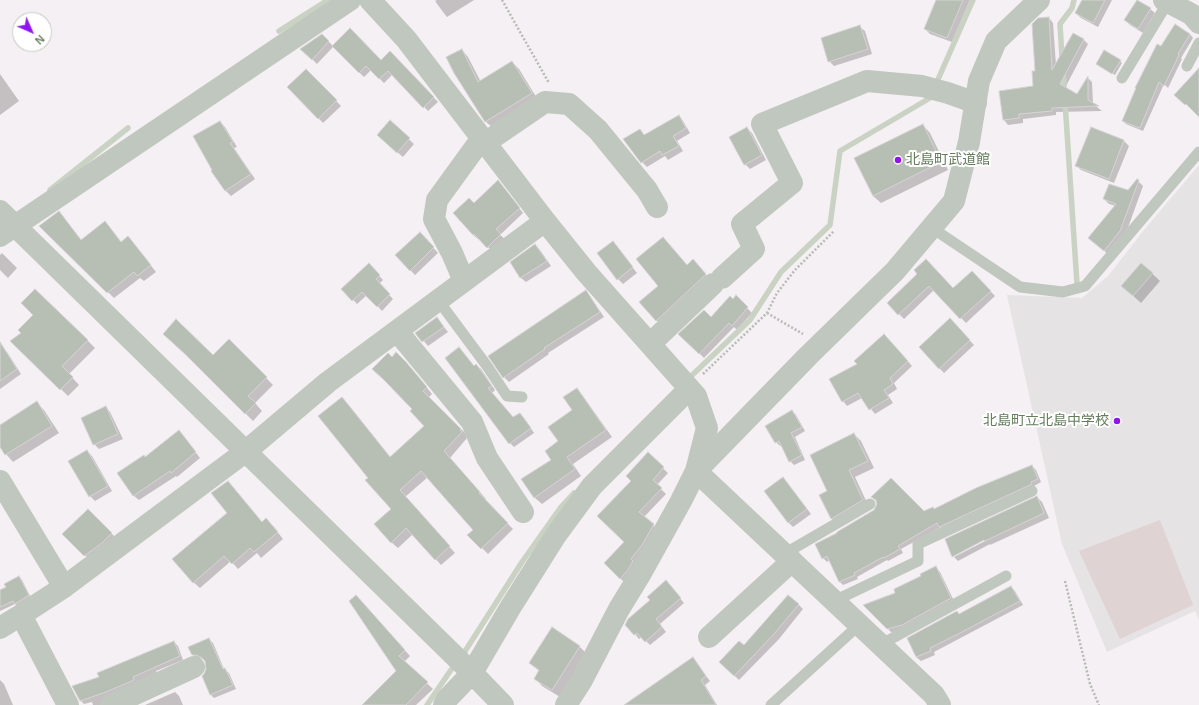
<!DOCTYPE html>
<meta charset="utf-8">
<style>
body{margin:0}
#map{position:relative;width:1199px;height:705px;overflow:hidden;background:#f5f0f3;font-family:Arial,sans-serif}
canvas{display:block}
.north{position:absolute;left:12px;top:12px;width:40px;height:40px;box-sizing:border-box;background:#fff;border:1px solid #c1cbbe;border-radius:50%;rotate:135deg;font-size:11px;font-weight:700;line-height:16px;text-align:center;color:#657d5d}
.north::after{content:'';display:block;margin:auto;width:14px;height:18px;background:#9014f0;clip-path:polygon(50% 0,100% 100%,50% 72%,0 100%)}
</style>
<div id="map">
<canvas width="1199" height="705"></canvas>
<div class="north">N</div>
</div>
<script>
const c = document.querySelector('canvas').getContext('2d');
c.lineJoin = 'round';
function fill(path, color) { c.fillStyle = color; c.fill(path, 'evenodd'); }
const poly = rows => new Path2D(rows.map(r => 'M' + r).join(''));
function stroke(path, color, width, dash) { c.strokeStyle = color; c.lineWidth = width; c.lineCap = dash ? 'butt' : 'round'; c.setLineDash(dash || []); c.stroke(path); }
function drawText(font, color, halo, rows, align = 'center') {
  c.font = font + ' Arial,"Noto Sans JP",sans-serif'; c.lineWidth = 4; c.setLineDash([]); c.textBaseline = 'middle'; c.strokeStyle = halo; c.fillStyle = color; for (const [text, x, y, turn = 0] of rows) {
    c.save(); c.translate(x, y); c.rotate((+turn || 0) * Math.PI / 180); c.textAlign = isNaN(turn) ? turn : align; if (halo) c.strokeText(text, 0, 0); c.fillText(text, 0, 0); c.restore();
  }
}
const built = poly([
 [1199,165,1199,620,1195,611,1107,652,1062,544,1007,295,1082,298,1108,276,1144,230]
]);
const green = poly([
 [1160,520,1193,605,1120,639,1079,551]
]);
const shadow = poly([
 [437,0,474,0,447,17,443,12,435,1],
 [937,0,970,0,952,42,930,34,925,29],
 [1084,0,1112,0,1098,27,1081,18,1076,13],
 [1150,9,1155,13,1143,33,1130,25,1125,20],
 [1049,18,1053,23,1056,65,1083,39,1088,44,1065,88,1077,95,1088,78,1092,82,1093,104,1102,111,1056,112,1056,115,1023,119,1023,123,1008,125,1004,120,1035,87,1036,72],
 [860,27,865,31,872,54,834,66,829,61],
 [1190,34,1193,38,1181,58,1182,59,1168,88,1164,84,1143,131,1126,124,1123,121],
 [322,35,333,46,381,61,390,52,438,102,428,111,393,74,384,83,371,70,364,77,333,47,317,64,302,49],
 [462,50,468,57,481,82,512,62,519,69,538,100,493,128,486,122,455,73],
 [1120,61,1122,63,1115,75,1099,66],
 [306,70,341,106,323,123,288,87],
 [0,74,19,101,0,115],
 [679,116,683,121,690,133,677,141,683,151,668,160,665,156,647,167,642,162,640,131,645,136],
 [220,122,225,127,237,147,234,148,255,179,231,196,226,191,213,171],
 [390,122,414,144,403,157,383,140],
 [923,125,930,133,948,170,881,203,873,196],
 [747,128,752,133,766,160,750,169,745,164],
 [1091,128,1124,141,1129,146,1114,183,1081,170,1076,165],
 [1138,181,1143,186,1125,236,1109,255,1094,242,1116,206,1109,204,1104,199,1128,192],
 [502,186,523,213,500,235,505,239,492,251,479,238,478,239,473,235,454,213,474,204],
 [59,213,82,241,134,244,156,272,144,281,140,278,114,298,40,226],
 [420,233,438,253,415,275,396,255],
 [535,245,540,250,551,266,526,282,521,278,512,263],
 [617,247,637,273,623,284,618,279],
 [2,253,17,268,8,278,0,270,0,255],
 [1142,264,1160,281,1141,303,1130,293],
 [369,265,383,280,379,284,393,299,382,311,367,295,357,304,343,289],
 [697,265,710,279,661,325,640,303,687,266],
 [972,272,995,296,966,323,934,290,904,319,888,303,919,274,953,290],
 [585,292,590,296,604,317,548,353,549,354,509,382,504,377],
 [736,297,752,313,737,330,734,327,704,358,680,334,711,318],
 [34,315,70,323,95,348,69,374,79,385,68,396,12,341,23,333],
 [437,318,448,332,428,346,417,333],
 [950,319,974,345,944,373,920,348],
 [229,340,273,385,255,403,262,411,253,421,194,362,213,357],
 [889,340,912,366,894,383,897,389,888,395,893,403,875,414,862,398,847,406,843,401,858,364],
 [2,347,7,352,21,374,0,389,0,349],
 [459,348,474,366,476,365,481,369,495,390,492,393,514,418,524,418,534,433,514,447,510,443],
 [396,354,412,369,432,394,429,397,467,435,466,437,467,438,450,458,486,499,484,500,513,529,488,554,469,535,474,530,428,477,405,497,455,553,441,565,413,534,398,548,391,542,392,509,369,478,348,404,391,458,425,426,414,409,392,359],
 [577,389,583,396,612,437,573,464,581,476,542,504,535,498,523,479,552,460,573,411],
 [37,403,44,410,59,433,13,462,6,454,0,445,0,426],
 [106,407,110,412,123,439,99,449,94,444],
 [792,411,796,415,805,431,795,437,805,460,794,465,790,461,782,445,780,446,776,442],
 [854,434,861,441,874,468,855,477,869,507,838,525,831,518,829,491],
 [183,436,200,458,177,477,176,476,139,500,134,496,119,473],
 [87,451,92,456,112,491,95,501,90,496],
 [648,454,668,473,657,485,666,494,644,517,658,530,625,583,605,563,626,542,633,481],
 [1032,466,1036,470,1041,482,1034,486,1035,488,943,529,941,527,901,549,903,553,888,561,887,560,857,577,858,579,843,585,840,582,830,560,827,562,823,558,839,534,875,511,878,504,873,497,924,512,933,508,935,510],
 [783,478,811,514,793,527,788,522],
 [1037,497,1042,502,1049,518,990,545,990,544,958,561,954,557,989,539,988,537,953,556,946,540],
 [88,510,116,538,90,560,64,534],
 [262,522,272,525,283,539,261,558,257,553,238,569,231,561,200,588,193,582],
 [936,568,940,572,955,603,892,633,864,605,897,594],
 [19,577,22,580,31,598,18,607,15,604,0,611,0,591,7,588],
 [670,586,684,603,660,624,666,632,650,645,642,637,639,639,635,634],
 [1011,587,1015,591,1023,605,934,652,935,655,921,661,916,657,960,615],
 [361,602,410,656,404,662,433,689,416,705,368,705,397,671],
 [798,604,803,609,779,639,739,680,720,662,744,647],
 [209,639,213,643,224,669,229,673,236,689,214,698,211,695,203,677,207,669,205,660,200,658,196,658,193,654],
 [174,642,178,646,183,660,156,671,157,673,103,705,93,705,92,702,84,704,80,700,100,677],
 [580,647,587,654,560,697,542,686,535,678,539,671,530,663],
 [692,658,710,681,705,685,717,705,626,705],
 [0,680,4,684,13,705,0,705],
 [175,692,179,696,183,705,145,705]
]);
const stream = poly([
 [279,31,328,0],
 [1062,58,1060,24,1072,8,1074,0],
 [1063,71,1077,284],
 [936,84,973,0],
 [50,190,128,128],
 [687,380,750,320,781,272,830,225,840,151,930,98,932,94],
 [462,656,522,562,561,507,574,493],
 [427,705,455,664]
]);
const building = poly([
 [936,0,963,0,947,38,924,29,936,0],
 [1082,0,1105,0,1093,23,1075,13,1082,0],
 [1137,0,1151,8,1138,29,1124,20,1137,0],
 [1049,17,1052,70,1073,33,1084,39,1060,84,1077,94,1088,76,1088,100,1099,106,1052,108,1052,111,1019,114,1019,118,1003,120,999,91,1033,86,1032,71,1035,71,1032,24,1038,18,1049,17],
 [1175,24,1190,34,1178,54,1179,55,1164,86,1159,82,1140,128,1122,121,1136,88,1135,88,1157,44,1161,46,1175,24],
 [860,25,868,49,828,62,821,38,860,25],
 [350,28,381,60,390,51,434,97,423,108,388,71,379,79,366,66,359,73,332,46,350,28],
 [322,34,329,41,312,60,300,49,322,34],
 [462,49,478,82,512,61,532,93,485,122,454,73,446,57,462,49],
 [1104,50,1121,60,1112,74,1096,64,1104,50],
 [1199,68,1199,117,1186,104,1185,105,1174,95,1199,68],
 [306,69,337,100,318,119,287,87,306,69],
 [679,115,686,128,673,136,679,146,662,155,660,151,641,163,623,139,640,129,644,135,679,115],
 [390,120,410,138,397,153,377,135,390,120],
 [220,121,233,142,230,143,251,174,225,191,211,171,212,170,193,136,220,121],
 [923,124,941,162,873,196,854,158,923,124],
 [747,127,762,155,744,165,729,137,747,127],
 [1091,127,1124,140,1109,179,1075,166,1091,127],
 [1137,179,1139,180,1120,231,1104,251,1088,238,1116,204,1103,199,1109,184,1128,190,1137,179],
 [498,180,520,208,496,229,501,234,487,248,474,234,473,235,453,213,469,198,474,203,498,180],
 [59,211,81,240,105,221,121,242,128,236,151,265,137,276,134,272,107,293,39,226,59,211],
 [420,232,434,247,410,271,395,255,420,232],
 [663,237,687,265,693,259,706,274,656,321,639,302,658,286,636,259,663,237],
 [613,241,633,267,617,280,597,253,613,241],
 [535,244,547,261,520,278,510,262,535,244],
 [926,259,953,288,972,271,991,291,960,319,929,286,898,315,887,303,917,274,914,270,926,259],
 [369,263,380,275,376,279,390,294,377,307,362,292,352,301,341,289,369,263],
 [1141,263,1153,273,1133,296,1121,286,1141,263],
 [35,289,88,340,62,366,73,377,60,390,10,341,21,333,18,330,33,315,21,303,35,289],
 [586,290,600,312,544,348,545,349,503,378,488,356,586,290],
 [736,295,748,307,732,326,729,323,699,354,678,334,704,310,711,317,730,296,733,299,736,295],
 [437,317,444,327,422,342,415,333,437,317],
 [950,318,970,340,939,369,919,347,950,318],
 [176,319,213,355,229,339,267,377,248,396,256,403,245,414,186,355,163,334,176,319],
 [884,334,908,361,890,378,893,384,884,390,889,398,869,410,858,393,842,402,829,379,857,364,854,361,884,334],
 [0,342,17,369,0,381,0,342],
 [459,347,474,366,476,364,492,386,488,388,513,417,520,413,531,428,509,444,445,358,459,347],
 [396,352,406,362,427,387,423,391,461,429,460,430,462,432,444,451,480,492,479,493,508,523,481,549,467,535,473,530,421,471,400,490,450,546,435,560,406,528,391,543,374,524,391,509,365,480,368,478,318,416,342,397,390,457,424,426,410,411,412,409,384,380,372,369,388,353,392,357,396,352],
 [577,388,606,430,567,457,575,469,534,498,521,479,551,460,545,451,558,441,548,427,572,410,563,397,577,388],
 [37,401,52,426,5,455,0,447,0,425,37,401],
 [106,406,118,434,93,445,81,418,106,406],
 [792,410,802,427,791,433,802,455,789,462,779,441,775,443,765,426,792,410],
 [179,430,196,452,171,473,170,471,133,496,117,473,144,455,145,457,179,430],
 [854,433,868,461,849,470,863,500,831,519,819,495,827,491,810,455,854,433],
 [87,450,108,486,89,497,68,461,87,450],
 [648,452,664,467,653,480,662,488,639,512,654,524,642,545,631,559,633,561,627,571,620,579,604,563,624,542,597,516,631,481,626,476,648,452],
 [1032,465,1038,479,1031,482,1032,484,939,527,937,523,898,546,900,549,884,558,883,557,854,573,855,575,839,582,827,556,822,559,815,544,837,533,837,532,874,510,877,504,876,500,871,497,891,478,924,511,933,507,934,509,976,488,1032,465],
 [783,477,807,509,788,523,764,491,783,477],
 [228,481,262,522,266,518,278,532,254,552,250,548,232,564,224,556,193,583,172,559,227,513,211,493,228,481],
 [1037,496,1044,513,985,541,984,540,952,557,945,539,1037,496],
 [88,509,112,533,102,543,84,556,62,534,88,509],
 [936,566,951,598,902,625,887,629,863,605,895,593,894,589,921,576,920,574,936,566],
 [19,576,29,595,15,604,13,601,0,607,0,590,6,587,4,584,19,576],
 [666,580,681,598,656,619,662,627,645,642,637,633,634,635,625,625,628,619,650,600,647,597,666,580],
 [1011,586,1020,601,960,633,930,648,931,651,916,657,907,638,957,611,959,614,1011,586],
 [356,595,405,650,399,656,428,682,406,705,362,705,396,671,349,601,356,595],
 [788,595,799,604,774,634,734,676,719,662,739,641,744,645,788,595],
 [552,627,580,646,552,690,534,679,539,670,529,663,552,627],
 [209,638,223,669,225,668,233,685,210,695,202,676,204,674,206,669,205,661,201,657,196,655,192,655,188,647,209,638],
 [174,641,180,656,133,677,134,680,106,692,80,701,72,686,99,677,97,673,174,641],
 [693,657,706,676,701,680,716,705,624,705,693,657]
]);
const path = poly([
 [502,0,549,83],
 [767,313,803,334],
 [703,374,767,313,777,293,795,270,834,231],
 [1065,581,1090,684,1099,705]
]);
const service = poly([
 [1187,66,1199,43],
 [1122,78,1168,2],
 [932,228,1020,287,1063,292,1085,286,1199,152],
 [438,300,487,366,507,396,522,397],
 [784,554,870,504],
 [834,601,918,561,918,544,1032,491],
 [880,645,1006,576],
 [771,705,859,625]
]);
const minor = poly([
 [370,0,406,39,545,221,586,272,696,396,707,428,696,471,681,501,641,573,619,609,582,680,566,705],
 [1164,0,1191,14,1199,23],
 [485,143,545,102,569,104,598,130,647,190,657,207],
 [0,236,350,0],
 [722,278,754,249,742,224,792,183,762,124,867,81,922,86,948,93,976,103],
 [464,281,452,253,434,219,437,200,482,138],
 [397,331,472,422,487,458,523,512],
 [650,344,713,284],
 [697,470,808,356,895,271,954,201,969,142,979,81,996,41,1039,0],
 [696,471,934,695,940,705],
 [0,481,64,587],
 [21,615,68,705],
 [0,628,21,615,64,587,245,452,328,382,545,221],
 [709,637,792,561],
 [111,705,194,667],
 [444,705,447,699,472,673,510,608,556,535,592,486,689,389]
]);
const tertiary = poly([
 [0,211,472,673,503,705]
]);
const markers = [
 [898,160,4,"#9014f0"],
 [1117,421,4,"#9014f0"]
];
const poiNames = [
 ["北島町武道館",906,160],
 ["北島町立北島中学校",1109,421,"right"]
];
fill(built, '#e5e3e4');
fill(green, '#dfd3d4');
fill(shadow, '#0003');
stroke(stream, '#cad2c4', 5.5);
fill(building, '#b7beb3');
stroke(building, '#d5d3d5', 1);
stroke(path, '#b6bbb4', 2.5, [2, 2]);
stroke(service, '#c0c7be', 11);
stroke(minor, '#c0c7be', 22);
stroke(tertiary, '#c0c7be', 22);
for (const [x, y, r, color] of markers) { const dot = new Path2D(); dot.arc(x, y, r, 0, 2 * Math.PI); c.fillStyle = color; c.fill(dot); stroke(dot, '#fff', 1.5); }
drawText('14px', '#657d5d', '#fff', poiNames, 'left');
</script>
